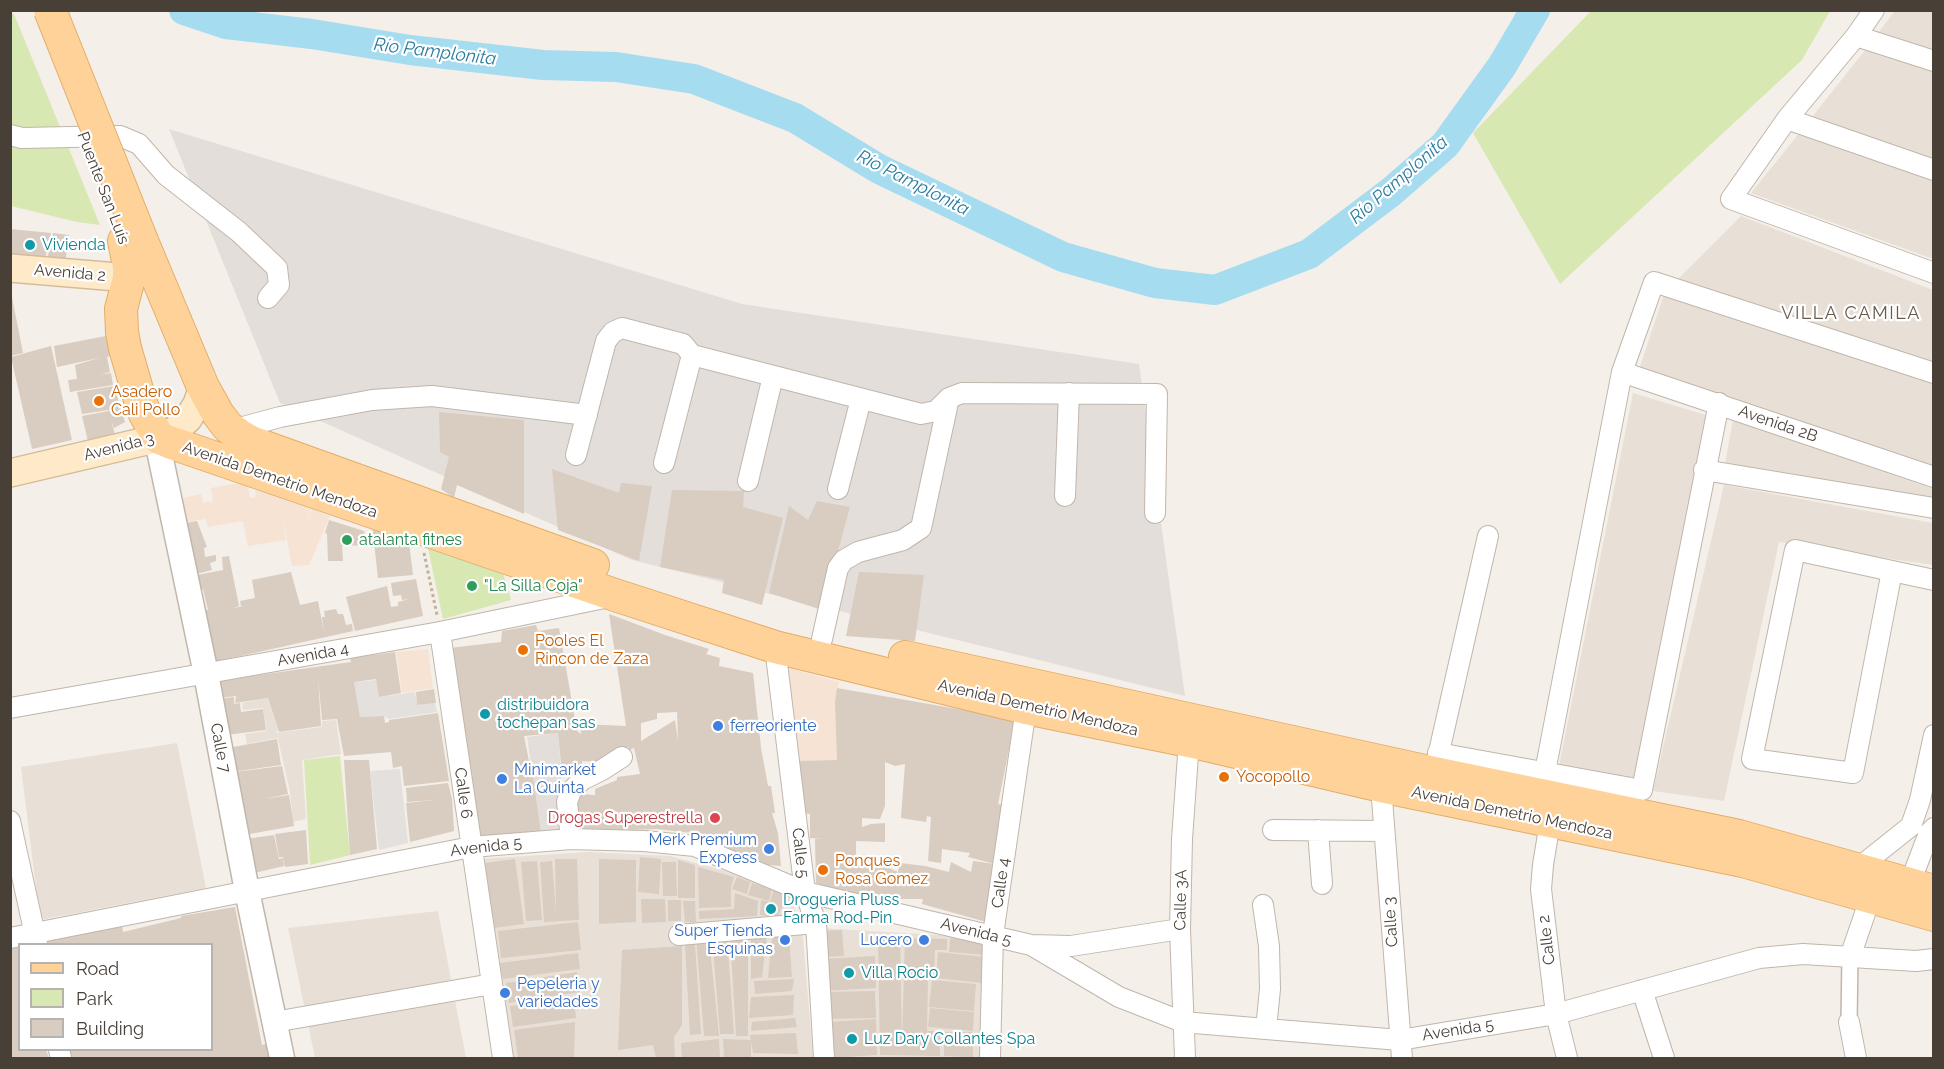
<!DOCTYPE html>
<meta charset="utf-8">
<style>
body{margin:0}
#map{position:relative;width:1944px;height:1069px;overflow:hidden;background:#f4efe9;font-family:Raleway,sans-serif}
canvas{display:block}
.frame{position:absolute;inset:0;border:12px solid #483f37;pointer-events:none}
.legend{position:absolute;left:18px;top:943px;width:195px;height:108px;box-sizing:border-box;background:#fff;border:2px solid #b6b2af;margin:0;padding:8px 10px;list-style:none;font-size:18px;color:#483f37}
.legend li{display:flex;align-items:center;gap:12px;height:30px}
.legend b{width:30px;border:2px solid #b6b2af}
</style>
<div id="map">
<canvas width="1944" height="1069"></canvas>
<div class="frame"></div>
<ul class="legend">
<li><b style="height:8px;background:#fed299"></b>Road</li>
<li><b style="height:16px;background:#d7e8b2"></b>Park</li>
<li><b style="height:16px;background:#d9ccc1"></b>Building</li>
</ul>
</div>
<script>
const c = document.querySelector('canvas').getContext('2d');
c.lineJoin = 'round';
function fill(path, color) { c.fillStyle = color; c.fill(path, 'evenodd'); }
const poly = rows => new Path2D(rows.map(r => 'M' + r).join(''));
function stroke(path, color, width, dash) { c.strokeStyle = color; c.lineWidth = width; c.lineCap = dash ? 'butt' : 'round'; c.setLineDash(dash || []); c.stroke(path); }
function drawText(font, color, halo, rows, align = 'center') {
  c.font = font + ' Raleway,sans-serif'; c.lineWidth = 4.5; c.setLineDash([]); c.textBaseline = 'middle'; c.strokeStyle = halo; c.fillStyle = color; for (const [text, x, y, turn = 0] of rows) {
    c.save(); c.translate(x, y); c.rotate((+turn || 0) * Math.PI / 180); c.textAlign = isNaN(turn) ? turn : align; if (halo) c.strokeText(text, 0, 0); c.fillText(text, 0, 0); c.restore();
  }
}
const residential = poly([
 [1895,11,1933,11,1933,53,1877,34],
 [1870,44,1933,68,1933,165,1808,122],
 [1801,131,1933,181,1933,259,1751,193],
 [1741,216,1933,290,1933,368,1672,285],
 [1664,294,1933,382,1933,466,1639,370],
 [1633,393,1709,416,1635,782,1559,766],
 [1733,420,1933,489,1933,513,1724,469],
 [1724,485,1933,523,1933,565,1779,542,1724,801,1653,791],
 [268,698,278,731,276,733,322,727,322,721,336,720,341,754,302,760,306,819,293,822,290,792,277,735,277,738,247,744,245,734,267,731,263,708,243,710,242,703],
 [177,743,206,888,40,920,21,767],
 [587,852,670,856,726,871,790,894,803,938,813,1058,513,1058,480,859],
 [438,911,466,1058,315,1058,288,928],
 [820,928,989,938,981,1058,826,1058]
]);
const commercial = poly([
 [239,483,248,486,250,498,256,497,255,491,269,488,279,492,280,497,311,509,306,525,312,509,330,516,309,565,292,566,283,518,286,540,248,546,243,521,208,527,206,519,179,523,173,500,201,494,203,503,213,501,211,488],
 [428,649,433,688,402,693,396,652],
 [788,668,839,682,835,703,837,760,793,761,784,680]
]);
const industrial = poly([
 [169,129,742,304,1139,364,1185,696,632,560,280,403],
 [558,733,566,833,541,832,527,737]
]);
const green = poly([
 [1592,10,1830,11,1802,60,1560,284,1473,133],
 [11,13,14,14,100,225,77,222,11,206],
 [426,539,503,573,511,600,443,619],
 [340,756,350,855,310,865,304,760]
]);
const parking = poly([
 [376,680,379,697,415,692,417,705,435,703,437,712,389,719,384,716,360,717,354,682],
 [400,769,408,843,379,850,370,771]
]);
const river = poly([
 [184,10,226,24,312,34,410,50,543,65,616,67,694,79,795,118,879,169,1063,257,1155,283,1215,290,1309,254,1391,192,1445,145,1502,66,1535,10]
]);
const building = poly([
 [10,229,51,233,45,259,10,256],
 [53,233,69,235,65,263,47,260],
 [10,287,23,353,10,356],
 [106,336,110,356,107,357,110,372,100,375,111,373,113,385,70,392,68,380,77,379,75,365,99,358,57,367,54,346],
 [51,346,72,440,32,449,11,357],
 [114,386,125,422,114,428,111,420,115,435,88,441,82,416,109,411,108,410,82,414,77,392],
 [439,412,524,420,524,514,457,485,454,498,441,489,449,457,440,452],
 [552,469,619,493,621,483,652,486,639,561,558,530],
 [672,490,744,491,743,507,783,518,762,605,722,593,724,580,660,567],
 [817,501,850,507,822,610,769,593,789,506,808,520],
 [329,520,364,531,367,545,342,546,343,561,328,561,327,534,325,533],
 [197,521,207,547,204,548,205,557,216,555,216,561,210,563,212,570,192,575,180,524],
 [372,524,409,542,413,575,378,578],
 [229,556,239,606,234,608,244,606,241,606,240,601,255,598,252,580,291,572,300,605,318,601,324,632,322,617,325,617,324,611,336,609,338,614,343,614,346,625,352,624,353,631,209,663,198,611,208,610,203,589,195,590,192,576,223,570,222,557],
 [859,572,924,575,915,641,846,636],
 [416,579,423,616,355,631,346,597,387,586,391,607,398,606,398,602,409,599,402,600,401,595,393,596,391,583],
 [609,614,665,635,709,649,706,654,720,658,719,666,753,673,761,748,768,786,771,786,775,813,772,813,778,833,781,866,757,864,716,847,717,842,692,833,657,829,622,830,622,833,576,830,576,794,595,795,595,789,617,780,617,777,640,774,634,748,627,751,629,747,607,755,600,765,596,762,582,761,583,773,562,775,558,733,524,736,529,761,531,763,541,832,476,836,450,648,501,642,502,631,536,625,538,631,559,628,577,731,581,734,580,724,626,726],
 [677,712,678,741,675,720,641,741,641,723,657,719,657,713],
 [395,652,401,693,379,697,376,679,354,682,360,717,384,716,385,723,389,722,389,720,438,713,449,781,404,786,402,766,393,768,391,752,344,756,337,719,322,720,318,677,321,726,279,732,268,698,235,703,236,696,220,698,217,681,351,662,350,658],
 [837,688,1015,719,998,804,1005,805,995,864,968,857,970,853,942,849,941,863,928,861,931,817,927,816,926,822,901,818,905,764,895,766,885,762,885,806,880,819,862,818,862,827,871,824,885,823,885,842,856,841,856,861,884,866,898,872,900,863,925,866,949,872,951,862,971,872,973,861,995,864,990,923,922,904,923,899,902,899,879,895,853,896,816,883,815,839,823,839,810,838,810,814,802,813,793,761,837,760,835,703],
 [434,689,436,703,417,705,416,692],
 [234,697,234,704,240,703,241,712,263,709,266,730,226,735,220,699],
 [277,739,281,765,232,772,228,748],
 [344,760,369,760,377,849,350,855],
 [282,766,288,794,265,799,289,795,294,826,244,835,235,772],
 [448,783,452,799,454,831,410,842,406,803,434,800,407,802,406,788],
 [306,830,308,864,285,867,283,857,285,857,279,857,275,834],
 [274,835,279,859,283,858,284,866,250,874,245,839],
 [640,857,661,859,659,894,638,892],
 [515,859,524,924,494,928,485,863],
 [555,859,577,859,579,920,544,922,540,862,552,861,556,913],
 [599,859,636,860,636,922,599,924],
 [678,860,695,865,695,898,678,898],
 [537,861,542,920,526,921,521,862],
 [662,862,676,862,677,896,663,896],
 [698,867,734,877,731,887,731,907,699,908],
 [737,877,750,882,747,894,732,889],
 [752,883,772,889,769,901,748,895],
 [774,889,787,895,778,917,760,915,761,900,770,902],
 [735,893,758,901,757,916,699,919,699,911,734,909],
 [641,899,665,899,666,922,642,923],
 [668,900,681,900,681,921,668,921],
 [683,901,695,901,696,922,685,922],
 [235,907,262,1045,266,1044,269,1058,69,1058,68,1050,212,1050,212,944,48,944,48,941,122,925,123,932,181,918,181,916],
 [578,922,581,950,501,958,498,931],
 [842,930,844,956,823,957,822,931],
 [748,932,748,1036,736,1036,730,935],
 [767,935,762,977,751,979,751,937],
 [712,936,727,936,734,1034,720,1034],
 [772,936,789,938,792,977,768,978],
 [878,936,900,936,902,1041,905,938,947,939,947,950,935,950,934,977,928,977,927,1031,940,1031,940,1056,880,1055],
 [696,937,709,938,719,1036,704,1036],
 [950,938,986,942,985,955,949,952],
 [695,944,701,1034,690,1035,685,945],
 [20,945,20,1050,46,1050,49,1058,10,1058,10,948],
 [682,946,682,1025,674,1037,675,1058,656,1058,653,1045,618,1050,622,950],
 [938,952,984,957,981,983,936,978],
 [578,953,580,969,503,979,500,963],
 [875,956,876,988,823,991,822,959],
 [577,972,580,992,509,1003,506,983],
 [794,979,792,991,755,994,754,981],
 [932,980,976,984,974,1011,929,1007],
 [875,991,876,1018,824,1019,823,992],
 [794,995,793,1015,749,1018,751,997],
 [574,998,576,1018,513,1027,510,1006],
 [930,1008,974,1012,973,1031,928,1027],
 [795,1018,797,1027,751,1031,752,1022],
 [876,1019,877,1055,830,1058,827,1022],
 [575,1022,574,1058,518,1058,514,1030],
 [944,1032,973,1032,973,1057,944,1056],
 [796,1033,798,1054,753,1053,750,1035],
 [719,1039,720,1058,682,1058,681,1043],
 [723,1039,751,1040,751,1058,724,1058]
]);
const path = poly([
 [424,553,437,615]
]);
const pedestrian = poly([
 [1849,1022,1850,957]
]);
const minor = poly([
 [1874,10,1856,36,1787,119,1731,199,1934,273],
 [1856,36,1934,61],
 [1787,119,1934,170],
 [10,135,22,138,120,136,139,144,166,175,239,232,277,268,279,285,268,298],
 [1622,372,1934,477],
 [232,430,280,417,372,400,432,396,587,415],
 [576,455,606,341,613,332,622,328,683,344,692,355,921,414,936,411,949,398,962,393,1157,394,1155,513],
 [664,463,692,355],
 [1704,470,1934,508],
 [748,481,773,376],
 [838,489,861,399],
 [1065,496,1069,393],
 [1892,571,1853,773,1752,759,1795,550,1892,571,1934,580],
 [440,632,503,1058],
 [822,639,838,568,844,560,858,552,903,540,921,528,949,398],
 [775,647,805,892,816,923,824,1058],
 [10,708,440,632,609,597],
 [1438,753,1642,790,1719,403],
 [1436,765,1488,536],
 [1545,772,1622,372,1654,282,1934,373],
 [1381,786,1402,1058],
 [10,821,37,944],
 [1550,822,1543,865,1541,889,1556,1014,1567,1058],
 [1273,830,1384,831],
 [1318,830,1322,884],
 [571,839,567,802,571,791,582,780,602,770,622,757],
 [1857,869,1911,826,1920,800,1934,735],
 [1910,883,1929,833,1934,828],
 [1263,905,1269,946,1270,989,1266,1029],
 [679,935,816,923],
 [10,938,471,847,571,839,644,841,695,846,805,892,1031,945,1119,997,1183,1022,1266,1029,1400,1040,1556,1014,1759,958,1803,954,1916,961,1934,959],
 [1031,945,1071,946,1180,929],
 [1850,957,1871,896],
 [1642,990,1664,1058],
 [274,1022,492,984],
 [1849,1022,1856,1058],
 [59,1050,61,1058],
 [990,1058,993,935,1026,708],
 [1185,1058,1180,929,1182,839,1189,741]
]);
const tertiary = poly([
 [159,438,159,450,206,674,247,891,282,1058]
]);
const secondary = poly([
 [10,268,129,278],
 [10,473,159,438,175,430,188,419,197,404,203,387]
]);
const primary = poly([
 [124,241,129,266,129,278,121,309,122,332,125,348,140,400,145,414,159,438,169,442,615,595,775,647,1026,708,1189,741,1381,786,1743,861,1934,915],
 [142,241,203,387,218,414,228,427,239,435,251,442,593,565],
 [905,657,1434,773,1739,836,1934,891]
]);
const primaryBridge = poly([
 [50,10,142,241]
]);
const markers = [
 [30,245,6,"#0f9aa8"],
 [99,401,6,"#e8710a"],
 [347,540,6,"#2e9e5b"],
 [472,586,6,"#2e9e5b"],
 [523,650,6,"#e8710a"],
 [485,714,6,"#0f9aa8"],
 [718,726,6,"#3f7fe0"],
 [1224,777,6,"#e8710a"],
 [502,779,6,"#3f7fe0"],
 [715,818,6,"#e0444e"],
 [769,849,6,"#3f7fe0"],
 [823,870,6,"#e8710a"],
 [771,909,6,"#0f9aa8"],
 [785,940,6,"#3f7fe0"],
 [924,940,6,"#3f7fe0"],
 [849,973,6,"#0f9aa8"],
 [505,993,6,"#3f7fe0"],
 [852,1039,6,"#0f9aa8"]
];
const streetNames = [
 ["Puente San Luís",103,188,69],
 ["Avenida 2",70,273,5],
 ["Avenida 2B",1778,424,19],
 ["Avenida 3",119,447,-14],
 ["Avenida Demetrio Mendoza",280,480,19],
 ["Avenida 4",313,655,-10],
 ["Avenida Demetrio Mendoza",1038,708,13],
 ["Calle 7",220,748,79],
 ["Calle 6",463,793,82],
 ["Avenida Demetrio Mendoza",1512,813,12],
 ["Avenida 5",486,847,-7],
 ["Calle 5",800,853,83],
 ["Calle 4",1001,883,-82],
 ["Calle 3A",1181,900,-89],
 ["Calle 3",1391,922,-94],
 ["Avenida 5",976,932,14],
 ["Calle 2",1547,940,-97],
 ["Avenida 5",1458,1030,-9]
];
const cultureNames = [
 ["Vivienda",42,245],
 ["distribuidora",497,705],
 ["tochepan sas",497,723],
 ["Drogueria Pluss",783,900],
 ["Farma Rod-Pin",783,918],
 ["Villa Rocio",861,973],
 ["Luz Dary Collantes Spa",864,1039]
];
const foodNames = [
 ["Asadero",111,392],
 ["Cali Pollo",111,410],
 ["Pooles El",535,641],
 ["Rincon de Zaza",535,659],
 ["Yocopollo",1236,777],
 ["Ponques",835,861],
 ["Rosa Gomez",835,879]
];
const leisureNames = [
 ["atalanta fitnes",359,540],
 ["\"La Silla Coja\"",484,586]
];
const shopNames = [
 ["ferreoriente",730,726],
 ["Minimarket",514,770],
 ["La Quinta",514,788],
 ["Merk Premium",757,840,"right"],
 ["Express",757,858,"right"],
 ["Super Tienda",773,931,"right"],
 ["Esquinas",773,949,"right"],
 ["Lucero",912,940,"right"],
 ["Pepeleria y",517,984],
 ["variedades",517,1002]
];
const healthNames = [
 ["Drogas Superestrella",703,818]
];
const waterNames = [
 ["Río Pamplonita",435,52,7],
 ["Río Pamplonita",1399,180,-41],
 ["Río Pamplonita",913,183,27]
];
const neighbourhoodNames = [
 ["VILLA CAMILA",1851,314]
];
fill(residential, '#e8e0d7');
fill(commercial, '#f6e3d4');
fill(industrial, '#e4deda');
fill(green, '#d7e8b2');
fill(parking, '#e3e0dd');
stroke(river, '#a6dcf0', 30);
fill(building, '#d9ccc1');
stroke(pedestrian, '#c0b6ab', 18);
stroke(minor, '#c0b6ab', 22);
stroke(tertiary, '#c0b6ab', 27);
stroke(secondary, '#d4bc99', 30);
stroke(primary, '#e4ad68', 34);
stroke(path, '#c2af9c', 3, [3, 3]);
stroke(pedestrian, '#fff', 15);
stroke(minor, '#fff', 20);
stroke(tertiary, '#fff', 24);
stroke(secondary, '#feeac9', 27);
stroke(primary, '#fed299', 32);
stroke(primaryBridge, '#e4ad68', 34, []);
stroke(primaryBridge, '#fed299', 32);
for (const [x, y, r, color] of markers) { const dot = new Path2D(); dot.arc(x, y, r, 0, 2 * Math.PI); c.fillStyle = color; c.fill(dot); stroke(dot, '#fff', 2); }
drawText('16px', '#483f37', '#fff', streetNames);
drawText('16px', '#0d838f', '#fff', cultureNames, 'left');
drawText('16px', '#c56008', '#fff', foodNames, 'left');
drawText('16px', '#27864d', '#fff', leisureNames, 'left');
drawText('16px', '#366cbe', '#fff', shopNames, 'left');
drawText('16px', '#be3a42', '#fff', healthNames, 'right');
drawText('italic 18px', '#2b7c9c', '#fff', waterNames);
c.letterSpacing = '1.5px';
drawText('18px', '#6b5b4e', '#fff', neighbourhoodNames);
c.letterSpacing = '0px';
</script>
